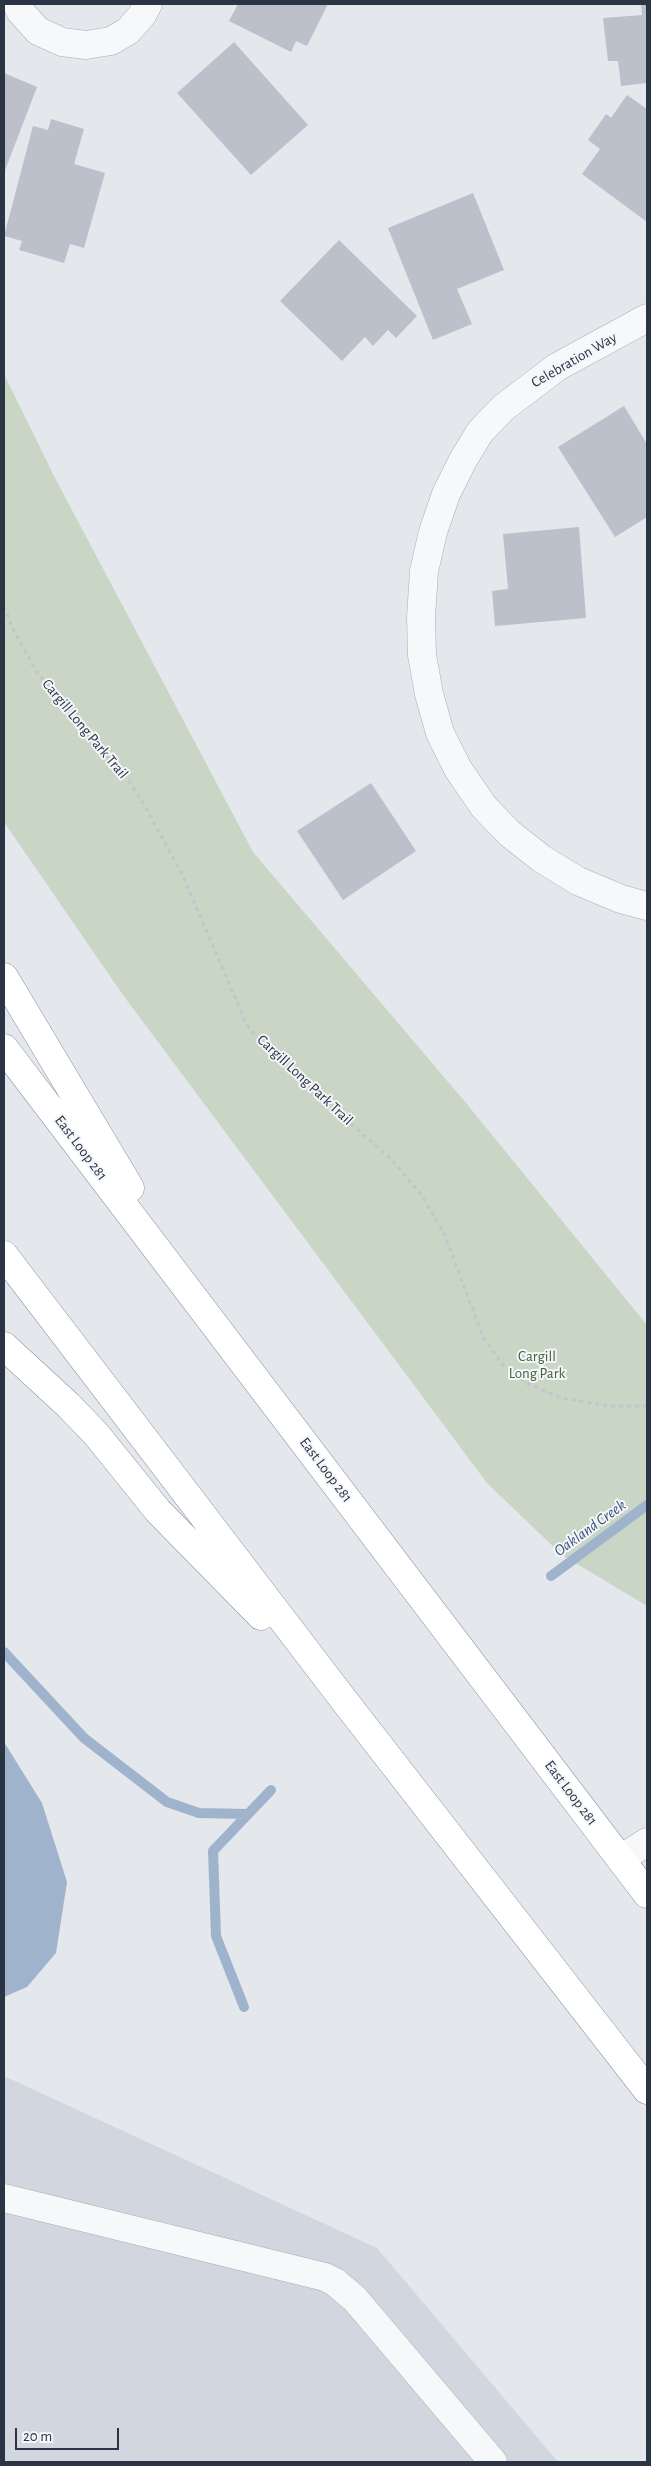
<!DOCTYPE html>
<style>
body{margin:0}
#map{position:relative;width:651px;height:2466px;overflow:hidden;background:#e4e7ec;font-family:"Alegreya Sans",sans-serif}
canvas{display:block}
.frame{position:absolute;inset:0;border:5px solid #2b3445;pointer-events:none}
.scale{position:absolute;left:15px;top:2428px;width:104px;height:22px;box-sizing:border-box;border:2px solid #2b3445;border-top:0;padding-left:6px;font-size:15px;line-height:18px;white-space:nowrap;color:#2b3445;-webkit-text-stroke:4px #f4f6f9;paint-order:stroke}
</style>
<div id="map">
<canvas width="651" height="2466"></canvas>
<div class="frame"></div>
<div class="scale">20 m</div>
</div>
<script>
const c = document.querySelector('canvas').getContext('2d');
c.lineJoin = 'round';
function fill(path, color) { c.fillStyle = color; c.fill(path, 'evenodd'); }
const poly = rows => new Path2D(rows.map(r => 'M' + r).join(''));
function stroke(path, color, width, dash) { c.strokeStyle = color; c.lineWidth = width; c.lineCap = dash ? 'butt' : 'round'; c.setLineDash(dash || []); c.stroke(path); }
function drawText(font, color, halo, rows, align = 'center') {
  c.font = font + ' "Alegreya Sans",sans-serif'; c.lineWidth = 4; c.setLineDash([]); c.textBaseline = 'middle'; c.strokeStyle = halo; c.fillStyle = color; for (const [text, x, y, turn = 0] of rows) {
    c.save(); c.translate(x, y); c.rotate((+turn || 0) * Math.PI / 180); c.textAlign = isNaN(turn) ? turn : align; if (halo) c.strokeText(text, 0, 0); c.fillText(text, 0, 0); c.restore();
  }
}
const built = poly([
 [4,2076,377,2248,558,2462,4,2462]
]);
const green = poly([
 [4,374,54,476,253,852,466,1103,647,1325,647,1606,562,1555,487,1483,123,995,4,822]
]);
const water = poly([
 [4,1742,42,1803,67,1882,56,1953,27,1987,4,1997]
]);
const stream = poly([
 [551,1576,647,1505],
 [4,1652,84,1738,167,1802,199,1813,248,1814],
 [244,2007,216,1936,213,1851,271,1790]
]);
const building = poly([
 [238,4,328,4,307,46,296,41,291,52,229,21],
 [641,4,647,4,647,83,621,86,618,61,608,61,603,18,642,15],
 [234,42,308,125,251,175,177,93],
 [4,73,37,87,4,173],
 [627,95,647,109,647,222,582,174,600,149,588,140,606,114,611,118],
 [51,119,84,129,74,164,105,173,84,248,70,244,64,263,19,250,22,241,4,236,33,126,48,130],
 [473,193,504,270,457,289,472,324,433,340,388,228],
 [339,240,417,316,396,338,388,330,373,346,365,337,342,361,280,301],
 [624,406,647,444,647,517,615,537,558,447],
 [579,527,586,618,495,626,492,591,508,589,503,534],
 [371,783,416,851,343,900,297,831]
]);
const path = poly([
 [4,606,12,627,36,671,87,735,127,778,142,801,182,874,246,1023,261,1043,278,1060,389,1157,420,1193,444,1233,483,1337,503,1365,528,1384,562,1398,609,1406,647,1406]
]);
const minor = poly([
 [17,4,20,11,38,31,62,42,86,45,111,41,128,31,142,15,148,4],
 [647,318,557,367,503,408,480,432,463,460,446,494,433,532,424,571,421,617,422,655,429,694,440,733,458,769,484,807,509,833,542,859,578,881,621,899,647,906],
 [621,1859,647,1842],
 [4,2198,325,2277,335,2282,355,2299,493,2462]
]);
const highway = poly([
 [4,977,130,1188],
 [4,1048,647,1894],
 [4,1255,343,1699,647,2090],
 [4,1346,68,1405,96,1434,158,1511,261,1616]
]);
const streetNames = [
 ["Celebration Way",574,360,-30],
 ["Cargill Long Park Trail",85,729,50],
 ["Cargill Long Park Trail",305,1080,43],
 ["East Loop 281",81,1148,53],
 ["East Loop 281",326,1470,53],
 ["East Loop 281",571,1793,53]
];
const parkNames = [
 ["Cargill",537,1356],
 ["Long Park",537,1373]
];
const waterNames = [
 ["Oakland Creek",590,1528,-36]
];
fill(built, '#d2d6de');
fill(green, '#c9d6c5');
fill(water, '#9fb4cc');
stroke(stream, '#9fb4cc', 10);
fill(building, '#bbc0ca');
stroke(minor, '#a9aeb7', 29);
stroke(highway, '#8b94a3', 29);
stroke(path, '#c2c5cb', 3, [4, 4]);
stroke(minor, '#f7f8fa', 28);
stroke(highway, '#fff', 28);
drawText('15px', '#2b3445', '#f4f6f9', streetNames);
drawText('15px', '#3f6138', '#f4f6f9', parkNames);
drawText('italic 16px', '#34527a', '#f4f6f9', waterNames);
</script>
